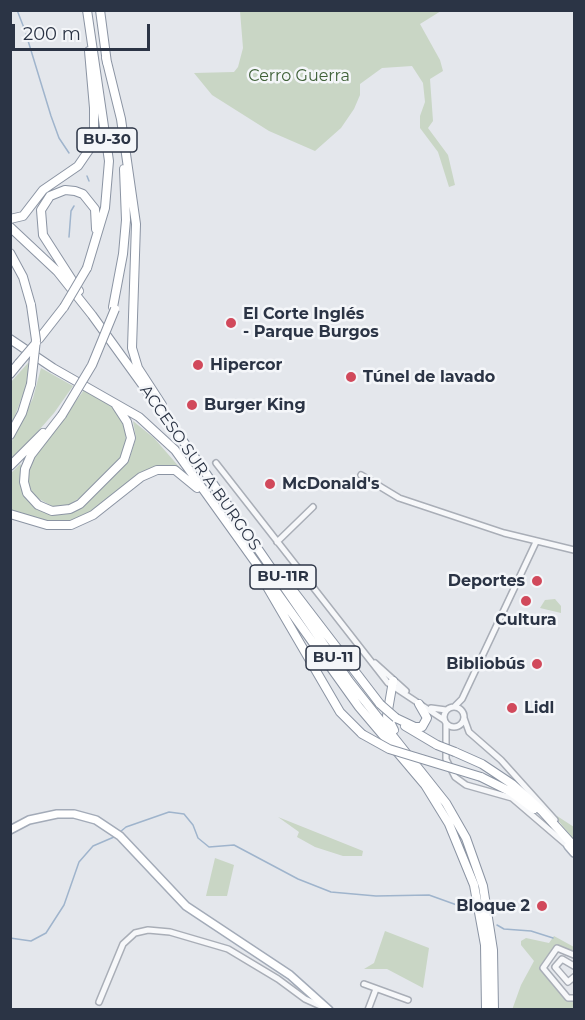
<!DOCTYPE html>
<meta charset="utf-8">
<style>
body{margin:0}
#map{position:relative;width:585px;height:1020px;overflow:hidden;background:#e4e7ec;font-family:Montserrat,sans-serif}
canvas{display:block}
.frame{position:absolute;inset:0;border:12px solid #2b3445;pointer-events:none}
.scale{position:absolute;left:12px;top:24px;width:138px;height:27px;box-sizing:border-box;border:3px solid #2b3445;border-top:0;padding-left:8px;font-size:18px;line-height:21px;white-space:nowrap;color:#2b3445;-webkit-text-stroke:4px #f4f6f9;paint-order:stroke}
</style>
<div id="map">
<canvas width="585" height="1020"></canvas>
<div class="frame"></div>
<div class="scale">200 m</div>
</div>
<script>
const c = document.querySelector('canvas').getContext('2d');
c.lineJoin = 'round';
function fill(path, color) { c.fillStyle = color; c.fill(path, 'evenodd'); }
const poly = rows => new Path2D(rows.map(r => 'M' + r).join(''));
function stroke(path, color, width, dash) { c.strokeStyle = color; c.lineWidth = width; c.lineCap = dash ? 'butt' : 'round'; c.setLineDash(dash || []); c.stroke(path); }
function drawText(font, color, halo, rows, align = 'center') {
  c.font = font + ' Montserrat,sans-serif'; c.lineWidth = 5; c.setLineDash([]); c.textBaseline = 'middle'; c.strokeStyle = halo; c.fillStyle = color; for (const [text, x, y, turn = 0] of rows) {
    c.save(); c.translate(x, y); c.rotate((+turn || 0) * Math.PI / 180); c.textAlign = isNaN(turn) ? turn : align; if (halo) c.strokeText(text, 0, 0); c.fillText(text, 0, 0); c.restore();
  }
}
const green = poly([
 [240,11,441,11,420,24,440,60,443,71,430,79,433,121,428,128,448,155,455,185,449,187,438,152,420,128,420,116,425,102,423,83,412,66,382,68,360,84,360,95,354,109,341,128,315,151,269,131,212,95,194,73,234,72,238,67,243,48],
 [28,363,32,364,27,384,11,426,11,382],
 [41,368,73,386,54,413,11,462,11,443,33,398],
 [84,390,115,408,125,427,126,441,120,460,89,492,67,506,55,508,34,496,27,481,29,465],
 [133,421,154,438,181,469,167,466,154,468,98,509,67,524,46,521,11,511,11,473,20,464,22,467,20,480,22,491,33,506,54,515,68,514,82,507,129,460,136,438],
 [555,599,561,606,561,613,540,608,545,600],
 [557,816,574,827,574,841,558,820],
 [278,817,363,851,362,856,343,856,315,847,297,837,299,832],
 [215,858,234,865,227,896,206,896],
 [385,931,429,948,423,988,387,969,364,969,374,963],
 [554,936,574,947,574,952,557,945,539,967,566,999,574,1002,574,1009,512,1010,521,985,534,961,521,945,521,941,526,938,549,943]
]);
const stream = poly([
 [17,10,24,28],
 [26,34,51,116,59,138,69,153],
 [87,176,89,181],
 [69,237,71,211,74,206],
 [120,832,126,827,169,812,184,814,193,825,198,838,209,847,234,845,298,879,331,892,376,896,429,895,468,909],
 [497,925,504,929,531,931,553,938],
 [10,938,31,941,46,933,64,905,79,862,93,846,114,837]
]);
const minor = poly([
 [216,463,388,683,444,720],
 [361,475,399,498,504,533,574,550],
 [277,542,313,507],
 [375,663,406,691],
 [455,706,462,699,536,542],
 '444 717a10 10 0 1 1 20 0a10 10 0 1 1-20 0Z',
 [431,708,446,710],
 [464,718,469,732,501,760,555,820],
 [446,723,446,759,455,777,466,785,512,798,568,846],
 [574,955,557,948,543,968,568,998,574,998],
 [574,966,562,959,555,967,568,982,574,977],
 [364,984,408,1000],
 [99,1002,123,944,135,933,148,930,170,932,228,949,278,979,305,999,325,1008],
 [368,1010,376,989]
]);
const major = poly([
 [10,830,29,820,57,814,74,814,96,820,120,836,186,906,290,975,329,1010],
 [568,846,574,853]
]);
const highway = poly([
 [100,10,107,63],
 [106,58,121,119,136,224,132,348,138,368,162,405],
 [10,219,23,216,43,190,78,166,91,147,94,138,94,108,89,51],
 [10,227,57,271,92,315,196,459,349,681,446,803,466,838,483,886,493,950,494,1010],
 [10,253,23,277,31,305],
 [87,268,105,208,109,161,87,10],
 [79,291,43,235,41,210,50,196,65,190,75,191,83,194,95,209,96,229],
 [113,307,123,254,126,220,124,169],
 [10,339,53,368,139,417,175,450,359,707,425,785,449,824,474,885,485,945,486,1010],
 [39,339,64,307],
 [10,374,19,363],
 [62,415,31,455,25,469,24,482,27,493,38,505,52,511,70,509,80,504,124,460,131,438,127,422,116,405],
 [10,435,22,413,31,384],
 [10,466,43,433],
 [10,514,47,525,71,525,93,515,141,477,157,470,175,470,197,488],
 [288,584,380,704],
 [266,585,340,712,362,734],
 [393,681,387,716,394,730],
 [396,718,415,727,422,727,427,718,419,704],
 [405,726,437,745],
 [455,752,482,764,512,784,542,811,571,843],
 [481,777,511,792,534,809]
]);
const highwayBridge = poly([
 [31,305,36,340,31,384],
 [64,307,87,268],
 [19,363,36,343],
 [62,415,92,365,115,309],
 [380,704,396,718],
 [362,734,389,749,481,777],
 [437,745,455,752]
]);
const markers = [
 [231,323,6,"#d1495b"],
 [198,365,6,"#d1495b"],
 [351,377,6,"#d1495b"],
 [192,405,6,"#d1495b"],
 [270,484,6,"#d1495b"],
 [537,581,6,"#d1495b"],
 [526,601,6,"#d1495b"],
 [537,664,6,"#d1495b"],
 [512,708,6,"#d1495b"],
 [542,906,6,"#d1495b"]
];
const shields = [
 [107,140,60],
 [283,577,66],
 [333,658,54]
];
const shieldNames = [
 ["BU-30",107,140],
 ["BU-11R",283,577],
 ["BU-11",333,658]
];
const parkNames = [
 ["Cerro Guerra",299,76]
];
const poiNames = [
 ["El Corte Inglés",243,314],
 ["- Parque Burgos",243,332],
 ["Hipercor",210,365],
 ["Túnel de lavado",363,377],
 ["Burger King",204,405],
 ["McDonald's",282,484],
 ["Deportes",525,581,"right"],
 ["Cultura",526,620,"center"],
 ["Bibliobús",525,664,"right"],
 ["Lidl",524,708],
 ["Bloque 2",530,906,"right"]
];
const streetNames = [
 ["ACCESO SUR A BURGOS",200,468,55]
];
fill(green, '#c9d6c5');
stroke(stream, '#9fb4cc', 1.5);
stroke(minor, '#a9aeb7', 8);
stroke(major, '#a3abb8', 10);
stroke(highway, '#8b94a3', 10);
stroke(minor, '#f7f8fa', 5);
stroke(major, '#fff', 7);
stroke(highway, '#fff', 8);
stroke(highwayBridge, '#8b94a3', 10, []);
stroke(highwayBridge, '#fff', 8);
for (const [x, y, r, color] of markers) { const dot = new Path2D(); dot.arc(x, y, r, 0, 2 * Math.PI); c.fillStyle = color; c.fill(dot); stroke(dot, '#f4f6f9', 2); }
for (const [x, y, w] of shields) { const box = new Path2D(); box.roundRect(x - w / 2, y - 12, w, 24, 4.5); c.fillStyle = '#f4f6f9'; c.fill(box); stroke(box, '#2b3445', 1.5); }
drawText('bold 15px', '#2b3445', null, shieldNames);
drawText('16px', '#3f6138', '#f4f6f9', parkNames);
drawText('bold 16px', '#2b3445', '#f4f6f9', poiNames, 'left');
drawText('16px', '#2b3445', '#f4f6f9', streetNames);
</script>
